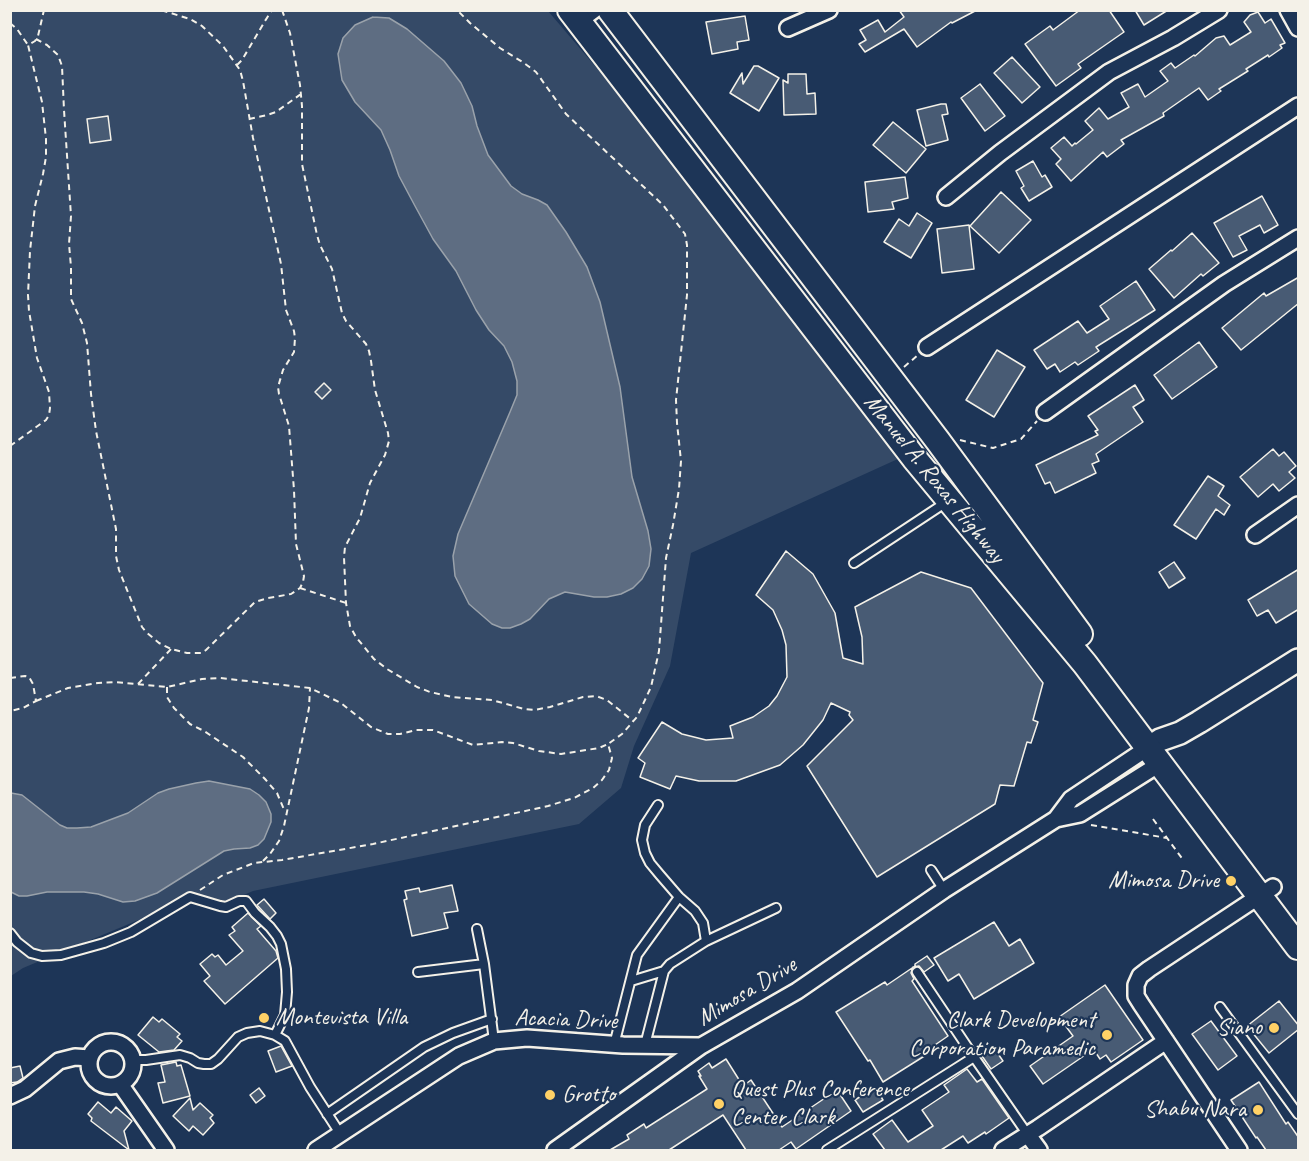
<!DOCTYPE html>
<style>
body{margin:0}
#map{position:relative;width:1309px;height:1161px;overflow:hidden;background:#1d3557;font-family:Caveat,sans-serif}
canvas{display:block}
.frame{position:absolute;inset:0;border:12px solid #f4f1e8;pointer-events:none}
</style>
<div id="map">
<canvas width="1309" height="1161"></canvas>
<div class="frame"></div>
</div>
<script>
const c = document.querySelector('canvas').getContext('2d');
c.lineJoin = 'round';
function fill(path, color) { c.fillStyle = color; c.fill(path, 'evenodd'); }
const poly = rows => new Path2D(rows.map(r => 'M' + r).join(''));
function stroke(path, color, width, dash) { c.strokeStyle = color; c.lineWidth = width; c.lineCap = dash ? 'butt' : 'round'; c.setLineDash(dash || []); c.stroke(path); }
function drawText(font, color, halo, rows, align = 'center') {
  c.font = font + ' Caveat,sans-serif'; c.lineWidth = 4.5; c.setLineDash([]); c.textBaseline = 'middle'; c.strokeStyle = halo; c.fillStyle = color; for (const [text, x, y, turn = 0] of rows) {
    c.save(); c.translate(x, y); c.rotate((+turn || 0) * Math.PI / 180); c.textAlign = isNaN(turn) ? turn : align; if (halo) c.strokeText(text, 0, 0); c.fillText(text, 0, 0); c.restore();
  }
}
const green = poly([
 [11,11,548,11,654,135,900,458,691,553,670,666,634,746,621,788,579,824,253,891,223,904,189,899,23,968,11,976]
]);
const water = poly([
 [373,17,389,18,407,29,444,61,461,83,472,106,477,126,488,155,511,186,522,194,538,200,547,205,566,232,587,267,600,302,620,387,632,477,648,531,651,549,649,566,642,579,633,588,621,594,607,597,594,597,565,592,549,599,530,619,521,624,510,628,502,628,492,624,469,604,455,576,453,556,458,534,510,412,517,395,517,381,512,362,504,346,489,330,476,310,456,271,433,239,415,206,399,176,390,150,381,130,355,102,342,80,338,54,343,38,355,25,373,17],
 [209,781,250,789,259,795,266,802,271,814,271,822,264,839,258,845,250,848,234,849,224,851,157,893,135,901,123,902,98,894,84,892,47,892,27,896,19,896,11,892,11,793,22,795,60,825,67,828,77,828,91,827,128,813,158,793,169,789,196,783,209,781]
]);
const building = poly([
 [899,10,977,10,952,23,951,22,917,47,904,29,865,52,859,44,866,40,860,30,878,20,885,32,904,17,899,10],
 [1080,10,1109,10,1124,32,1078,64,1081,68,1056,86,1025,44,1050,26,1053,30,1080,10],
 [1135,10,1168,10,1144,25,1135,10],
 [1258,12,1265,23,1271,19,1285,43,1280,45,1282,48,1269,57,1268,55,1246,69,1248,71,1219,89,1221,91,1208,100,1199,88,1163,113,1164,116,1121,140,1124,144,1107,157,1103,152,1071,181,1056,164,1061,159,1051,148,1064,137,1072,146,1075,143,1076,144,1093,130,1085,121,1099,108,1108,119,1129,107,1121,93,1138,84,1145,97,1168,81,1160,71,1171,63,1175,68,1194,55,1195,56,1216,38,1224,36,1230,45,1251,32,1244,22,1250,15,1258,12],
 [745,16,749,40,737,42,738,49,712,54,706,22,745,16],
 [1012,57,1040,87,1022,103,994,73,1012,57],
 [754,66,758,66,779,78,759,111,730,93,742,73,743,84,754,66],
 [788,74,806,74,807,94,815,93,816,114,784,115,783,80,788,83,788,74],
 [980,84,1005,116,985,131,961,98,980,84],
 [941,104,946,104,948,114,942,115,948,140,926,146,917,110,941,104],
 [108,116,111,140,90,143,87,119,108,116],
 [893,122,926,149,906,173,873,145,893,122],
 [1033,161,1042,177,1045,175,1052,187,1029,201,1021,188,1024,186,1016,171,1033,161],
 [905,177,908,198,892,202,894,209,868,212,865,182,905,177],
 [1001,192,1031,220,999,253,970,226,1001,192],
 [1262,196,1278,225,1264,233,1260,225,1239,236,1247,250,1233,257,1214,223,1262,196],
 [917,213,932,223,911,258,884,242,899,219,909,226,917,213],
 [969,225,974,269,942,273,937,229,969,225],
 [1192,233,1219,263,1203,276,1201,274,1174,298,1149,269,1171,250,1172,251,1192,233],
 [1299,277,1299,303,1241,350,1222,328,1264,293,1266,296,1299,277],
 [1136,281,1155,310,1096,347,1099,351,1078,365,1075,362,1060,372,1055,364,1047,369,1034,350,1078,321,1087,333,1109,319,1100,306,1136,281],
 [1199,342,1217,367,1172,399,1154,375,1199,342],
 [997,350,1025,367,994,417,966,400,997,350],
 [324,383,331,390,322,399,315,392,324,383],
 [1135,385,1144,400,1133,407,1143,422,1096,454,1099,461,1092,464,1096,473,1055,493,1050,482,1045,484,1036,465,1098,435,1095,431,1098,430,1088,416,1135,385],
 [1273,449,1279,456,1284,452,1296,466,1289,472,1295,478,1279,491,1273,484,1258,497,1240,477,1273,449],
 [1208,476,1224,486,1218,496,1230,505,1224,515,1216,509,1196,539,1174,525,1208,476],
 [786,551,813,574,835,613,843,658,863,664,862,637,855,607,921,572,971,588,1043,683,1033,720,1038,722,1031,743,1027,742,1014,786,1000,785,995,804,877,877,807,766,853,720,849,715,850,712,831,703,823,720,803,745,780,765,736,781,699,781,676,776,670,789,640,777,645,763,638,758,662,722,682,734,706,740,733,738,730,726,753,717,769,706,777,696,787,677,786,645,782,630,773,610,756,595,786,551],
 [1174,562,1185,578,1169,588,1159,572,1174,562],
 [1299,569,1299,609,1276,623,1268,610,1257,616,1248,600,1299,569],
 [452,885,458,911,444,913,448,928,412,936,404,900,407,899,405,891,419,888,420,892,452,885],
 [264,899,276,913,270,919,257,905,264,899],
 [248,913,261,926,257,929,276,951,278,958,225,1004,204,981,210,976,200,964,212,954,215,957,218,955,226,965,243,951,229,935,235,931,232,927,248,913],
 [994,922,1009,946,1020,939,1034,963,974,999,959,974,948,981,934,958,994,922],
 [927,956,934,965,924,972,919,966,913,967,911,973,914,979,912,981,948,1036,932,1047,934,1050,883,1082,870,1060,868,1061,836,1012,885,982,887,985,915,966,915,964,927,956],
 [1105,985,1143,1040,1111,1062,1106,1055,1100,1059,1096,1053,1094,1055,1091,1051,1043,1084,1030,1066,1073,1036,1059,1017,1105,985],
 [1279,1001,1299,1026,1299,1029,1269,1053,1247,1026,1279,1001],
 [153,1017,159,1022,162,1019,180,1034,177,1037,182,1041,174,1050,159,1052,138,1035,153,1017],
 [1211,1021,1237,1056,1218,1070,1192,1034,1211,1021],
 [281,1046,292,1066,276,1072,268,1051,281,1046],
 [994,1048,1003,1061,991,1069,982,1056,994,1048],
 [726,1059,743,1086,751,1080,782,1127,837,1090,851,1111,796,1149,791,1142,779,1150,746,1150,723,1115,669,1150,610,1150,629,1139,627,1135,644,1124,646,1128,707,1089,699,1076,701,1076,698,1071,709,1063,712,1068,726,1059],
 [176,1062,177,1066,181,1065,190,1096,163,1103,158,1083,165,1082,161,1065,176,1062],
 [20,1066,23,1078,17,1082,10,1083,10,1068,20,1066],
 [967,1069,977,1082,982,1079,1009,1118,986,1134,985,1132,968,1143,963,1136,941,1150,885,1150,873,1134,892,1120,908,1142,933,1126,922,1110,949,1092,944,1085,967,1069],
 [1259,1082,1286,1124,1288,1122,1299,1138,1299,1150,1266,1150,1257,1137,1256,1138,1231,1100,1259,1082],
 [875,1087,883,1100,863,1112,855,1100,875,1087],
 [259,1088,265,1096,256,1103,250,1095,259,1088],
 [190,1098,193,1110,200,1103,213,1115,210,1118,214,1123,203,1135,193,1126,189,1131,173,1116,190,1098],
 [98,1102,111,1113,116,1107,132,1121,124,1131,129,1150,91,1121,92,1118,88,1114,98,1102]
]);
const path = poly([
 [282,10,290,33,300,85,302,106,302,164,317,235,320,245,332,269,342,313,346,321,366,344,369,351,371,361,375,390,388,433,389,441,385,455,370,483,360,518,345,547,344,557,346,603,350,626,356,637,374,659,387,669,417,687,430,692,452,697,492,700,524,709,534,710,550,707,583,697,596,696,607,700,633,721],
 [10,23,17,29,28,45],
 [36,39,47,45,58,55,62,66,64,110,71,216,69,244,71,267,71,299,82,323,87,343,91,394,96,431,116,529,116,556,119,570,142,627,146,632,159,643,171,649,187,653,201,653,206,650,255,602,268,598,291,594,300,588,303,582,304,576,296,544,294,490,289,426,279,394,278,387,283,370,294,352,295,338,294,331,286,310,281,264,253,138,243,81,240,70,223,46,202,26,190,19,161,10],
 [237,65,242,60,265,21,272,10],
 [249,119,267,115,276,112,301,94],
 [904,367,918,355],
 [960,440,993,448,1021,439,1037,421],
 [10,446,46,420,49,415,50,408,49,392,37,358,29,311,28,295,30,251,35,206,43,174,46,157,46,139,42,102,28,45,35,41,38,36,44,10],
 [300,588,346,603],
 [10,678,25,676,29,677,33,684,36,701,23,708,10,711],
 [138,684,171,649],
 [167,687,167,697,174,708,190,724,204,731,243,757,265,779,277,793,285,812],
 [36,701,68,688,98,683,115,682,167,687,202,679,220,678,310,688,341,703,371,727,388,734,400,734,416,730,433,730,473,745,502,742,513,743,539,751,561,754,599,748,608,744],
 [1153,819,1184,861],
 [1091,825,1167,838],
 [263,861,270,854,279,841,284,826,309,708,310,688],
 [200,890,223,875,254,863,282,860,373,844,548,806,574,798,593,788,602,780,609,770,612,758,608,744,622,734,637,717,651,687,659,651,666,558,673,525,679,489,681,461,677,423,676,400,687,295,687,245,685,234,663,205,566,114,536,72,524,63,500,48,470,23,457,10]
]);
const lane = poly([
 [854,563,945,503],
 [931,870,944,890],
 [477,929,484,964,494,1041],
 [10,933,17,942,31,953,42,956,61,955,104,943,131,932,190,897,220,906,226,907,239,901,246,901,255,913,270,927,277,936,281,944,286,969,287,992,285,1015,275,1035,285,1041,310,1087,341,1135],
 [706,941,776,908],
 [418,972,484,964],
 [917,972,974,1057],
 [631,981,664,971],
 [1220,1007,1298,1114],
 [614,1045,637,955,679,897],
 [645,1045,664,971,670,964,706,941,703,923,695,911,679,897,660,875,650,863,645,853,642,840,645,825,658,805],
 [132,1060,146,1060,180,1055,190,1058,198,1063,204,1064,211,1064,218,1059,238,1037,247,1033,260,1031,275,1035],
 [327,1114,424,1047,453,1033,492,1019],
 [827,1150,974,1057,1028,1135]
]);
const street = poly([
 [1288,10,1298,28],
 [578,22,594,10],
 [788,28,829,10],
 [946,197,1000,153,1109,72,1173,38,1219,10],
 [927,347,1298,106],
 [1045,412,1224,284,1298,238],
 [1255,535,1298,505],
 [1056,819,1071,799,1149,747],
 '89 1064a22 22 0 1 1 44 0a22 22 0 1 1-44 0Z',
 [120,1084,166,1150],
 [10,1096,25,1089,59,1061,75,1057,90,1058],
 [1028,1135,1039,1150],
 [316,1150,459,1056,494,1041,527,1038,623,1045,701,1046],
 [555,1150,701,1046,797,991,944,890,1056,819,1080,814,1161,763],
 [1003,1150,1038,1128,1166,1041],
 [1239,1150,1141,1004,1136,996,1136,985,1140,976,1149,969,1273,887]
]);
const secondary = poly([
 [1149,747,1160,740,1180,733,1199,722,1298,660]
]);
const primary = poly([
 [570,10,914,458,1085,664,1298,947],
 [610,10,938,441,1080,634]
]);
const markers = [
 [1231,881,6,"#ffd166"],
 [264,1018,6,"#ffd166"],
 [1274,1028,6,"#ffd166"],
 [1107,1035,6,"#ffd166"],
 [550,1095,6,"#ffd166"],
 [719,1104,6,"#ffd166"],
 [1258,1110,6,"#ffd166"]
];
const streetNames = [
 ["Manuel A. Roxas Highway",934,479,51],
 ["Mimosa Drive",747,992,-31],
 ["Acacia Drive",566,1020,2]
];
const poiNames = [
 ["Mimosa Drive",1219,881],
 ["Montevista Villa",276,1018,"left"],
 ["Clark Development",1095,1021],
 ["Corporation Paramedic",1095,1049],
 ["Siano",1262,1028],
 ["Quest Plus Conference",731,1090,"left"],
 ["Center Clark",731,1118,"left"],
 ["Grotto",562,1095,"left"],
 ["Shabu Nara",1246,1110]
];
fill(green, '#354a67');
fill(water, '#5e6d82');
stroke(water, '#9aa2ab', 1.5);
fill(building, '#485b74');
stroke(building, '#f4f1e8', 1.5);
stroke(lane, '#f4f1e8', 12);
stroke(street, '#f4f1e8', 20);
stroke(secondary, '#f4f1e8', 26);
stroke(primary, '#f4f1e8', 28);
stroke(path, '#f4f1e8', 2, [6, 4.5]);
stroke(lane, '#1d3557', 8);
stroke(street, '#1d3557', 15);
stroke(secondary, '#1d3557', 21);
stroke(primary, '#1d3557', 24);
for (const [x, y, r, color] of markers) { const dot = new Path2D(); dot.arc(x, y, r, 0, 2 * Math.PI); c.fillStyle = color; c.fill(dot); stroke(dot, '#1d3557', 2); }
drawText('24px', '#f4f1e8', '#1d3557', streetNames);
drawText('24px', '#f4f1e8', '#1d3557', poiNames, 'right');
</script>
